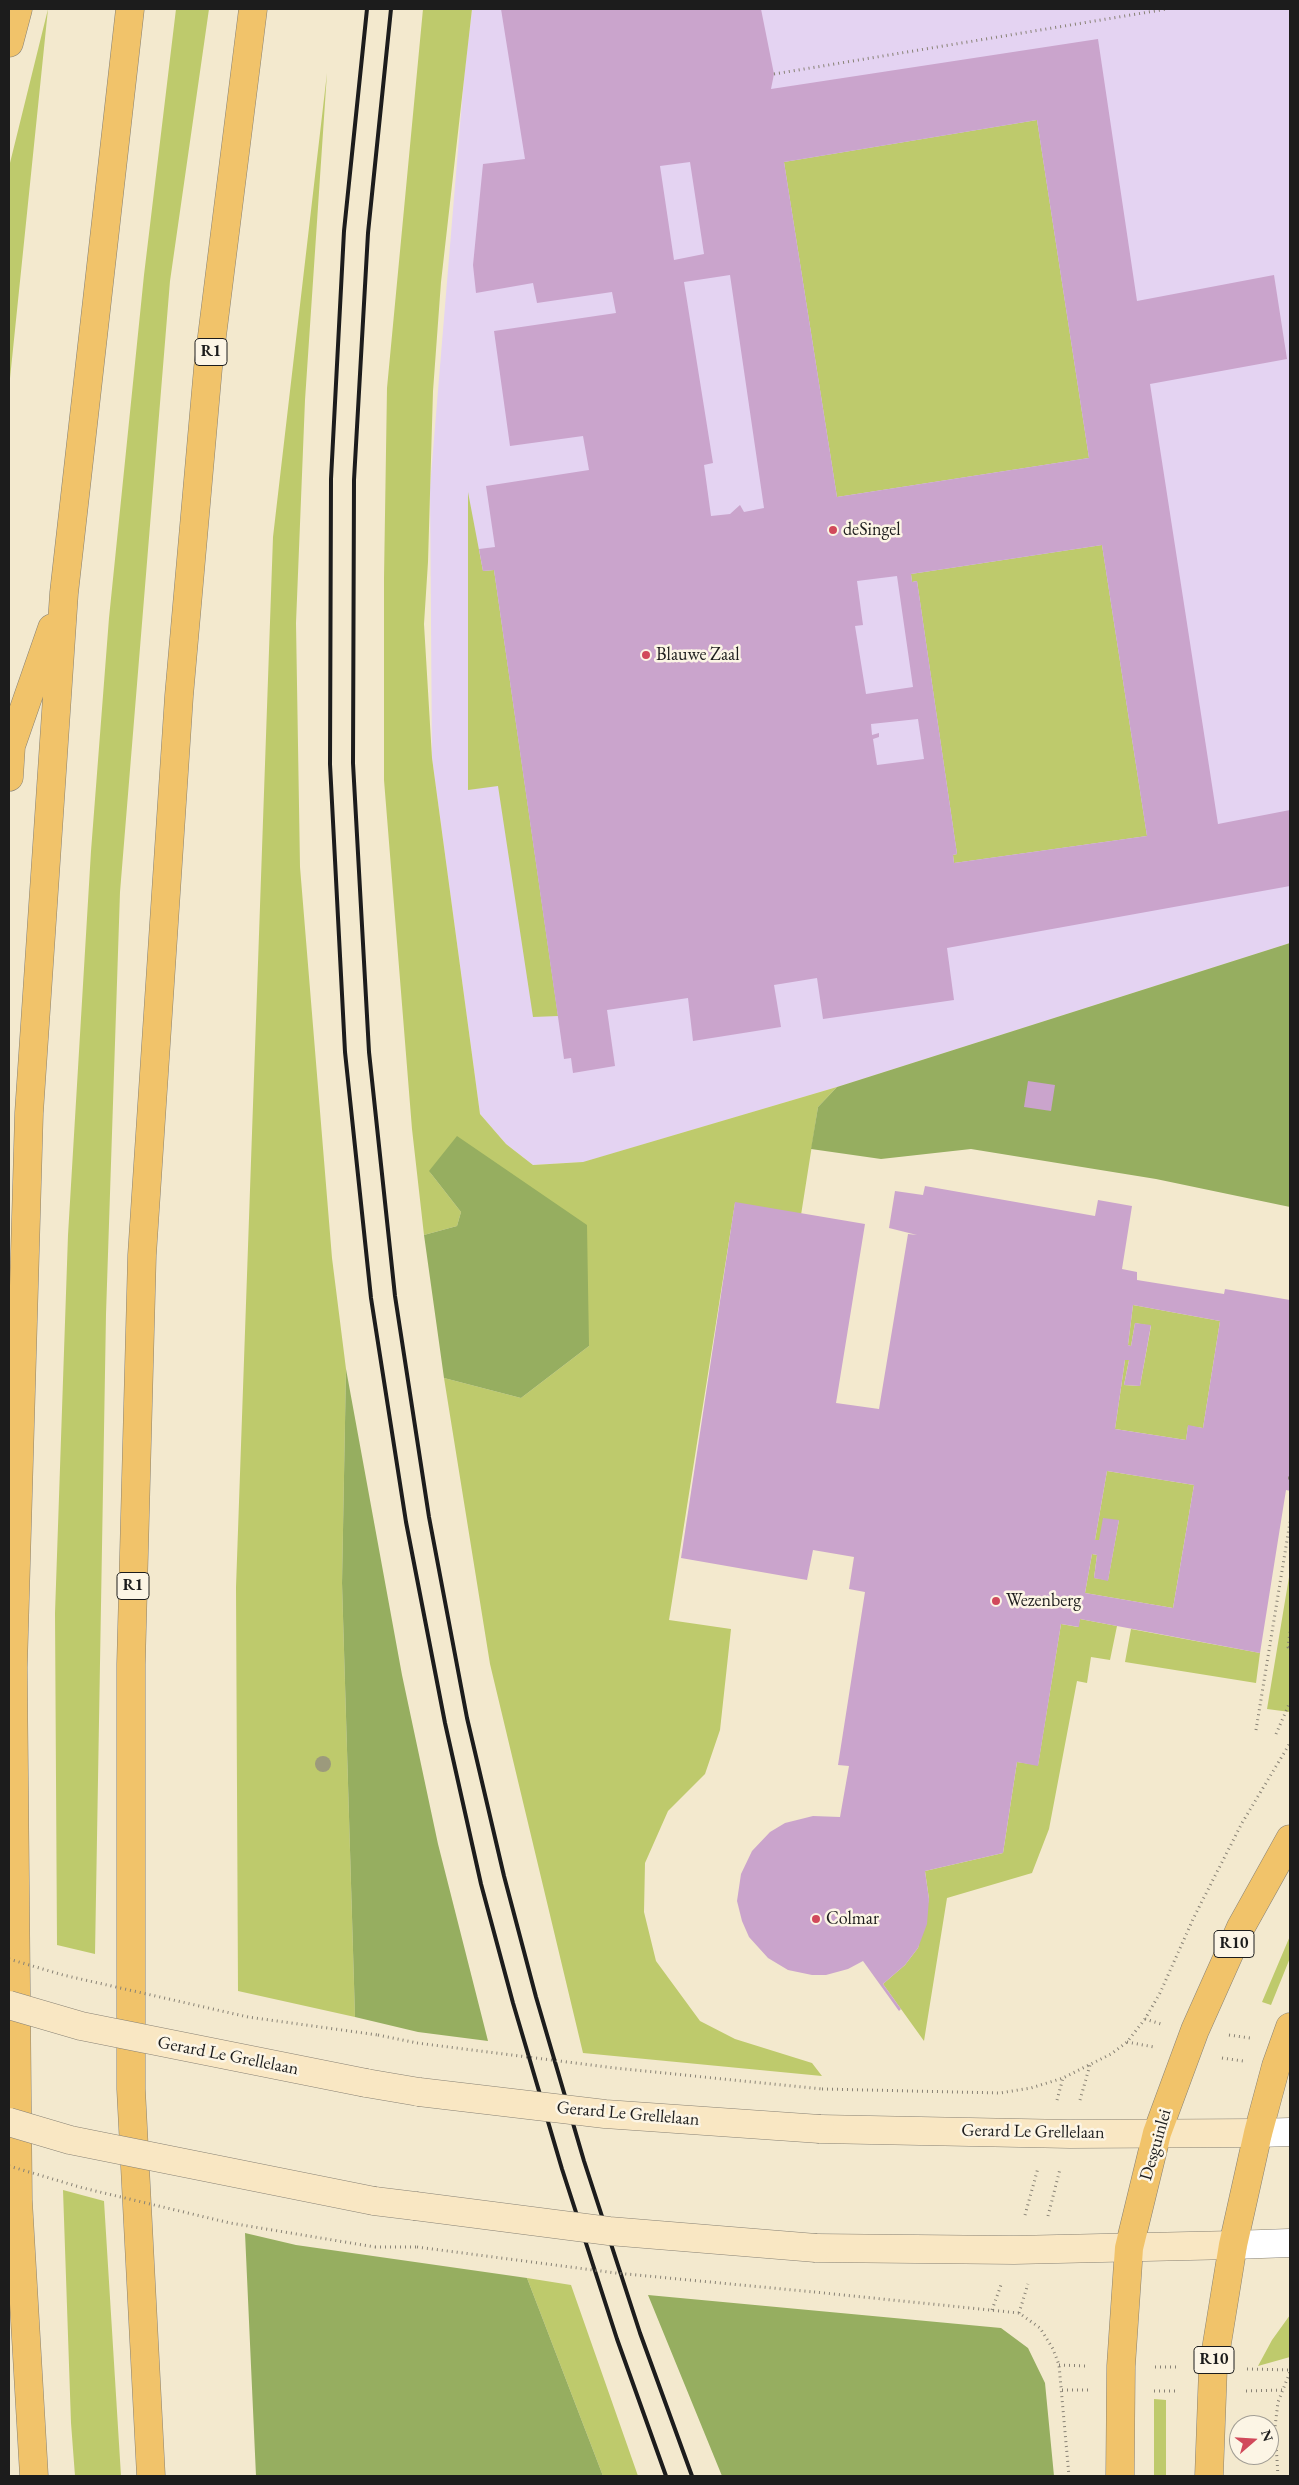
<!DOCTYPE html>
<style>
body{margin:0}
#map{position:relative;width:1299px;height:2485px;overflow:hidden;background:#f3e9ce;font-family:"EB Garamond",serif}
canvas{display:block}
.frame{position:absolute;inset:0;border:10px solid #1c1c1c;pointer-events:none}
.north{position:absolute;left:1229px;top:2415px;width:50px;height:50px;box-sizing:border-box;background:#fcf5e5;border:1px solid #a29e95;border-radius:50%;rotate:71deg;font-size:14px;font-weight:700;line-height:20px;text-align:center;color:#1c1c1c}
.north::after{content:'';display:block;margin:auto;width:18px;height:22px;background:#d1495b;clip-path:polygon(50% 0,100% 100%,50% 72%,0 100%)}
</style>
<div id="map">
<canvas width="1299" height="2485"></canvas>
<div class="frame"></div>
<div class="north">N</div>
</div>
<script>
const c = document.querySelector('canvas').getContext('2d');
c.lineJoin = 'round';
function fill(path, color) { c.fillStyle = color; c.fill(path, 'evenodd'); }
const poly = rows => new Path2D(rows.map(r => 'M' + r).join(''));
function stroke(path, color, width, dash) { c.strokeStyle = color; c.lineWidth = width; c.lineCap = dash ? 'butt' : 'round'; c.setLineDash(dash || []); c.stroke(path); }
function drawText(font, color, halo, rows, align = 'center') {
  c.font = font + ' "EB Garamond",serif'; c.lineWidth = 5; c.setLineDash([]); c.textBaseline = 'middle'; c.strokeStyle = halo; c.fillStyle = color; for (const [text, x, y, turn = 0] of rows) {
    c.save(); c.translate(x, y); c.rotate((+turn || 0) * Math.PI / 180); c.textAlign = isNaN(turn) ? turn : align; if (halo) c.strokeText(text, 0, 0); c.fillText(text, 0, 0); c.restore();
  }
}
const built = poly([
 [472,9,1290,9,1290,943,837,1087,584,1162,533,1165,506,1144,480,1114,432,758,430,487,464,77]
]);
const green = poly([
 [48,9,9,388,9,167],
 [176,9,209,9,170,281,120,892,106,1314,95,1954,57,1945,55,1613,68,1235,91,851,109,618,144,275],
 [423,9,472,9,441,282,433,391,428,562,424,624,432,758,480,1114,506,1144,533,1165,583,1162,837,1087,818,1107,801,1215,735,1203,669,1620,731,1629,720,1730,705,1774,668,1811,645,1863,644,1912,656,1961,700,2021,735,2039,812,2063,822,2076,583,2053,490,1664,444,1378,521,1398,589,1346,429,1171,461,1212,457,1226,424,1235,412,1129,384,780,384,578,387,388],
 [327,73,305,400,296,623,300,867,332,1258,346,1369,342,1583,355,2017,238,1991,236,1587,273,537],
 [1037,120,1089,458,837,497,784,162],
 [468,492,483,571,494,570,558,1016,533,1017,498,786,468,790],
 [1102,545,1147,836,954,863,953,855,957,854,917,581,912,582,911,574],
 [1133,1305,1220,1321,1203,1428,1188,1426,1186,1440,1115,1429,1125,1360,1129,1360,1124,1385,1140,1386,1151,1326,1135,1323,1131,1346,1128,1345],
 [1107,1471,1194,1485,1173,1608,1085,1593,1092,1554,1097,1555,1094,1578,1108,1580,1119,1520,1099,1540,1095,1540],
 [1290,1571,1290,1712,1267,1709],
 [1080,1619,1117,1626,1110,1660,1091,1657,1087,1683,1077,1681,1049,1829,1032,1873,947,1898,924,2041,883,1984,905,1965,918,1948,929,1899,925,1871,1003,1853,1017,1762,1038,1765,1061,1624,1078,1627],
 [1131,1629,1260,1653,1256,1683,1125,1662],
 [1290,1936,1290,1958,1271,2005,1262,2002],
 [63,2190,104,2201,121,2476,75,2476,71,2423],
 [527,2278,571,2285,638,2476,603,2476],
 [1290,2315,1290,2357,1258,2366,1272,2340],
 [1154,2399,1166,2400,1166,2476,1154,2476]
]);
const forest = poly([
 [1290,943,1290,1207,1156,1179,971,1149,881,1159,811,1149,818,1107,837,1087],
 [457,1136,587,1225,589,1346,521,1398,444,1378,424,1235,457,1226,461,1212,429,1171],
 [346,1369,402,1675,438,1844,488,2041,418,2032,355,2017,342,1583],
 [245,2233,296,2245,527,2278,603,2476,256,2476],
 [648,2295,1001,2328,1028,2348,1045,2383,1054,2476,722,2476]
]);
const building = poly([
 [501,9,761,9,774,74,771,89,1098,39,1137,301,1274,275,1287,359,1150,384,1218,824,1290,810,1290,886,947,948,954,1000,823,1019,817,978,774,985,781,1027,693,1041,688,998,607,1010,615,1066,573,1073,571,1058,564,1059,494,570,483,571,479,549,495,547,486,486,589,470,583,436,510,446,494,331,616,313,612,292,537,303,533,283,476,293,473,265,483,164,525,159],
 [1037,120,1089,458,837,497,784,162],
 [690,162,704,254,674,260,660,166],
 [730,275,764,508,744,512,740,505,730,514,711,516,704,465,713,463,684,282],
 [1102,545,1147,836,954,863,953,855,957,854,917,581,912,582,911,574],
 [897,576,913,687,866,694,855,626,863,625,857,581],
 [918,719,924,759,877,765,873,739,879,737,879,733,872,735,871,724],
 [1028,1081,1055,1085,1051,1111,1024,1107],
 [925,1186,1095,1216,1098,1200,1132,1206,1122,1269,1137,1272,1137,1280,1224,1294,1225,1289,1290,1300,1290,1491,1286,1490,1260,1653,1080,1619,1079,1627,1061,1624,1038,1766,1017,1762,1003,1853,925,1871,929,1899,927,1924,918,1948,905,1965,883,1984,901,2009,899,2011,863,1961,848,1969,826,1975,812,1975,788,1970,768,1958,749,1937,742,1921,737,1901,741,1874,752,1851,770,1832,785,1823,813,1816,840,1817,849,1766,838,1765,865,1592,849,1589,854,1557,813,1550,807,1580,681,1558,735,1202,865,1224,836,1403,879,1409,908,1234,917,1235,889,1228,895,1191,923,1195],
 [1133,1305,1220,1321,1203,1428,1188,1425,1186,1440,1115,1429,1125,1360,1129,1360,1124,1385,1140,1386,1151,1325,1135,1323,1131,1346,1128,1345],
 [1107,1471,1194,1485,1173,1608,1085,1593,1092,1554,1097,1555,1094,1578,1108,1581,1119,1520,1103,1518,1099,1540,1095,1540]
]);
const path = poly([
 [774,74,1167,9],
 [1288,1478,1290,1478],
 [1290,1632,1288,1647,1290,1648],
 [1256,1730,1290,1522],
 [1276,1734,1290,1702],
 [1145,2019,1161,2024],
 [378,2035,417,2043],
 [1229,2035,1250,2038],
 [1127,2042,1154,2047],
 [1222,2058,1243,2061],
 [822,2089,1000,2093,1031,2088,1063,2078,1111,2054,1127,2042,1145,2019,1160,1993,1194,1917,1242,1823,1290,1743],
 [1057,2100,1063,2078],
 [1080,2100,1090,2065],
 [1025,2215,1038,2168],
 [1048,2216,1060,2169],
 [375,2247,417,2247],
 [814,2292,1019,2313,1040,2328,1053,2349,1059,2365,1069,2476],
 [992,2310,1001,2285],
 [1019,2313,1028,2284],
 [1059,2365,1086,2366],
 [1155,2367,1179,2367],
 [1247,2369,1290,2370],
 [1062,2390,1088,2390],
 [1154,2391,1178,2391],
 [1246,2391,1283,2390],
 [1278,2476,1275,2427,1278,2402,1290,2372]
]);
const street = poly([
 [1258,2133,1290,2132],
 [1233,2245,1290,2243]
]);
const secondary = poly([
 [366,2083,419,2092],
 [820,2129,1070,2134,1258,2133],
 [374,2201,415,2206],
 [816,2248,1014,2250,1233,2245]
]);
const primary = poly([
 [1120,2476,1121,2366,1129,2248,1157,2133,1195,2030,1241,1927,1290,1839],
 [1209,2476,1213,2368,1233,2245,1258,2133,1276,2066,1290,2027]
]);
const highway = poly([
 [9,43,18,9],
 [9,777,11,746,52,628],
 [34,2476,18,2200,13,1667,29,1113,64,593,130,9],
 [151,2476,131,2089,131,1664,142,1255,179,696,208,368,253,9]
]);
const rail = poly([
 [367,9,344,231,331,479,330,764,345,1052,371,1298,406,1522,445,1723,481,1884,513,2003,562,2169,617,2339,666,2476],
 [391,9,368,233,354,480,353,763,369,1052,395,1296,429,1517,467,1718,504,1876,536,1997,584,2161,640,2333,692,2476]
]);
const pathBridge = poly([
 [9,1959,63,1975,248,2017,378,2035],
 [417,2043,615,2068,822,2089],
 [9,2166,83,2188,230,2223,375,2247],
 [417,2247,616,2273,814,2292]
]);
const secondaryBridge = poly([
 [9,2005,81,2026,366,2083],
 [419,2092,605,2114,820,2129],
 [9,2122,70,2140,374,2201],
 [415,2206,609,2231,816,2248]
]);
const trees = [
 [323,1764]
];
const markers = [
 [833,530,5,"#d1495b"],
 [646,655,5,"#d1495b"],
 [996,1601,5,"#d1495b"],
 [816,1919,5,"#d1495b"]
];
const shields = [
 [211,352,32],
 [133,1586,32],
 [1234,1944,40],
 [1214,2360,40]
];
const shieldNames = [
 ["R1",211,352],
 ["R1",133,1586],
 ["R10",1234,1944],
 ["R10",1214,2360]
];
const poiNames = [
 ["deSingel",843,530],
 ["Blauwe Zaal",656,655],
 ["Wezenberg",1006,1601],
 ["Colmar",826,1919]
];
const streetNames = [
 ["Gerard Le Grellelaan",228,2056,11],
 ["Gerard Le Grellelaan",628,2114,5],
 ["Gerard Le Grellelaan",1033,2132,1],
 ["Desguinlei",1156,2145,-74]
];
fill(built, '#e4d3f2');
fill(green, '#beca6c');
fill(forest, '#96ae60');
fill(building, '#caa4cc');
stroke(street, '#888275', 29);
stroke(secondary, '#888275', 29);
stroke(primary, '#888275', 29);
stroke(highway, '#888275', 29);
stroke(path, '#888275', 3, [1, 4]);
stroke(street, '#fff', 28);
stroke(secondary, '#f9e7c3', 28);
stroke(primary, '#f1c36a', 28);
stroke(highway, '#f1c36a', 28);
stroke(rail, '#1c1c1c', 4);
stroke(secondaryBridge, '#888275', 29, []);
stroke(pathBridge, '#888275', 3, [1, 4]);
stroke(secondaryBridge, '#f9e7c3', 28);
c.fillStyle = '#9c9a7c';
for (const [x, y] of trees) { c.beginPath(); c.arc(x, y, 8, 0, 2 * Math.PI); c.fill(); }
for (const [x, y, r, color] of markers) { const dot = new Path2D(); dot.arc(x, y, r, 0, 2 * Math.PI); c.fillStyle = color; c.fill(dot); stroke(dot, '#fcf5e5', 2); }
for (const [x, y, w] of shields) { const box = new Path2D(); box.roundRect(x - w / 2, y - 13.5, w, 27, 4); c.fillStyle = '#fcf5e5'; c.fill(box); stroke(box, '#1c1c1c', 1); }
drawText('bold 16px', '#1c1c1c', null, shieldNames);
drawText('18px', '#1c1c1c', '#fcf5e5', poiNames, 'left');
drawText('18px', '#1c1c1c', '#fcf5e5', streetNames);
</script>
